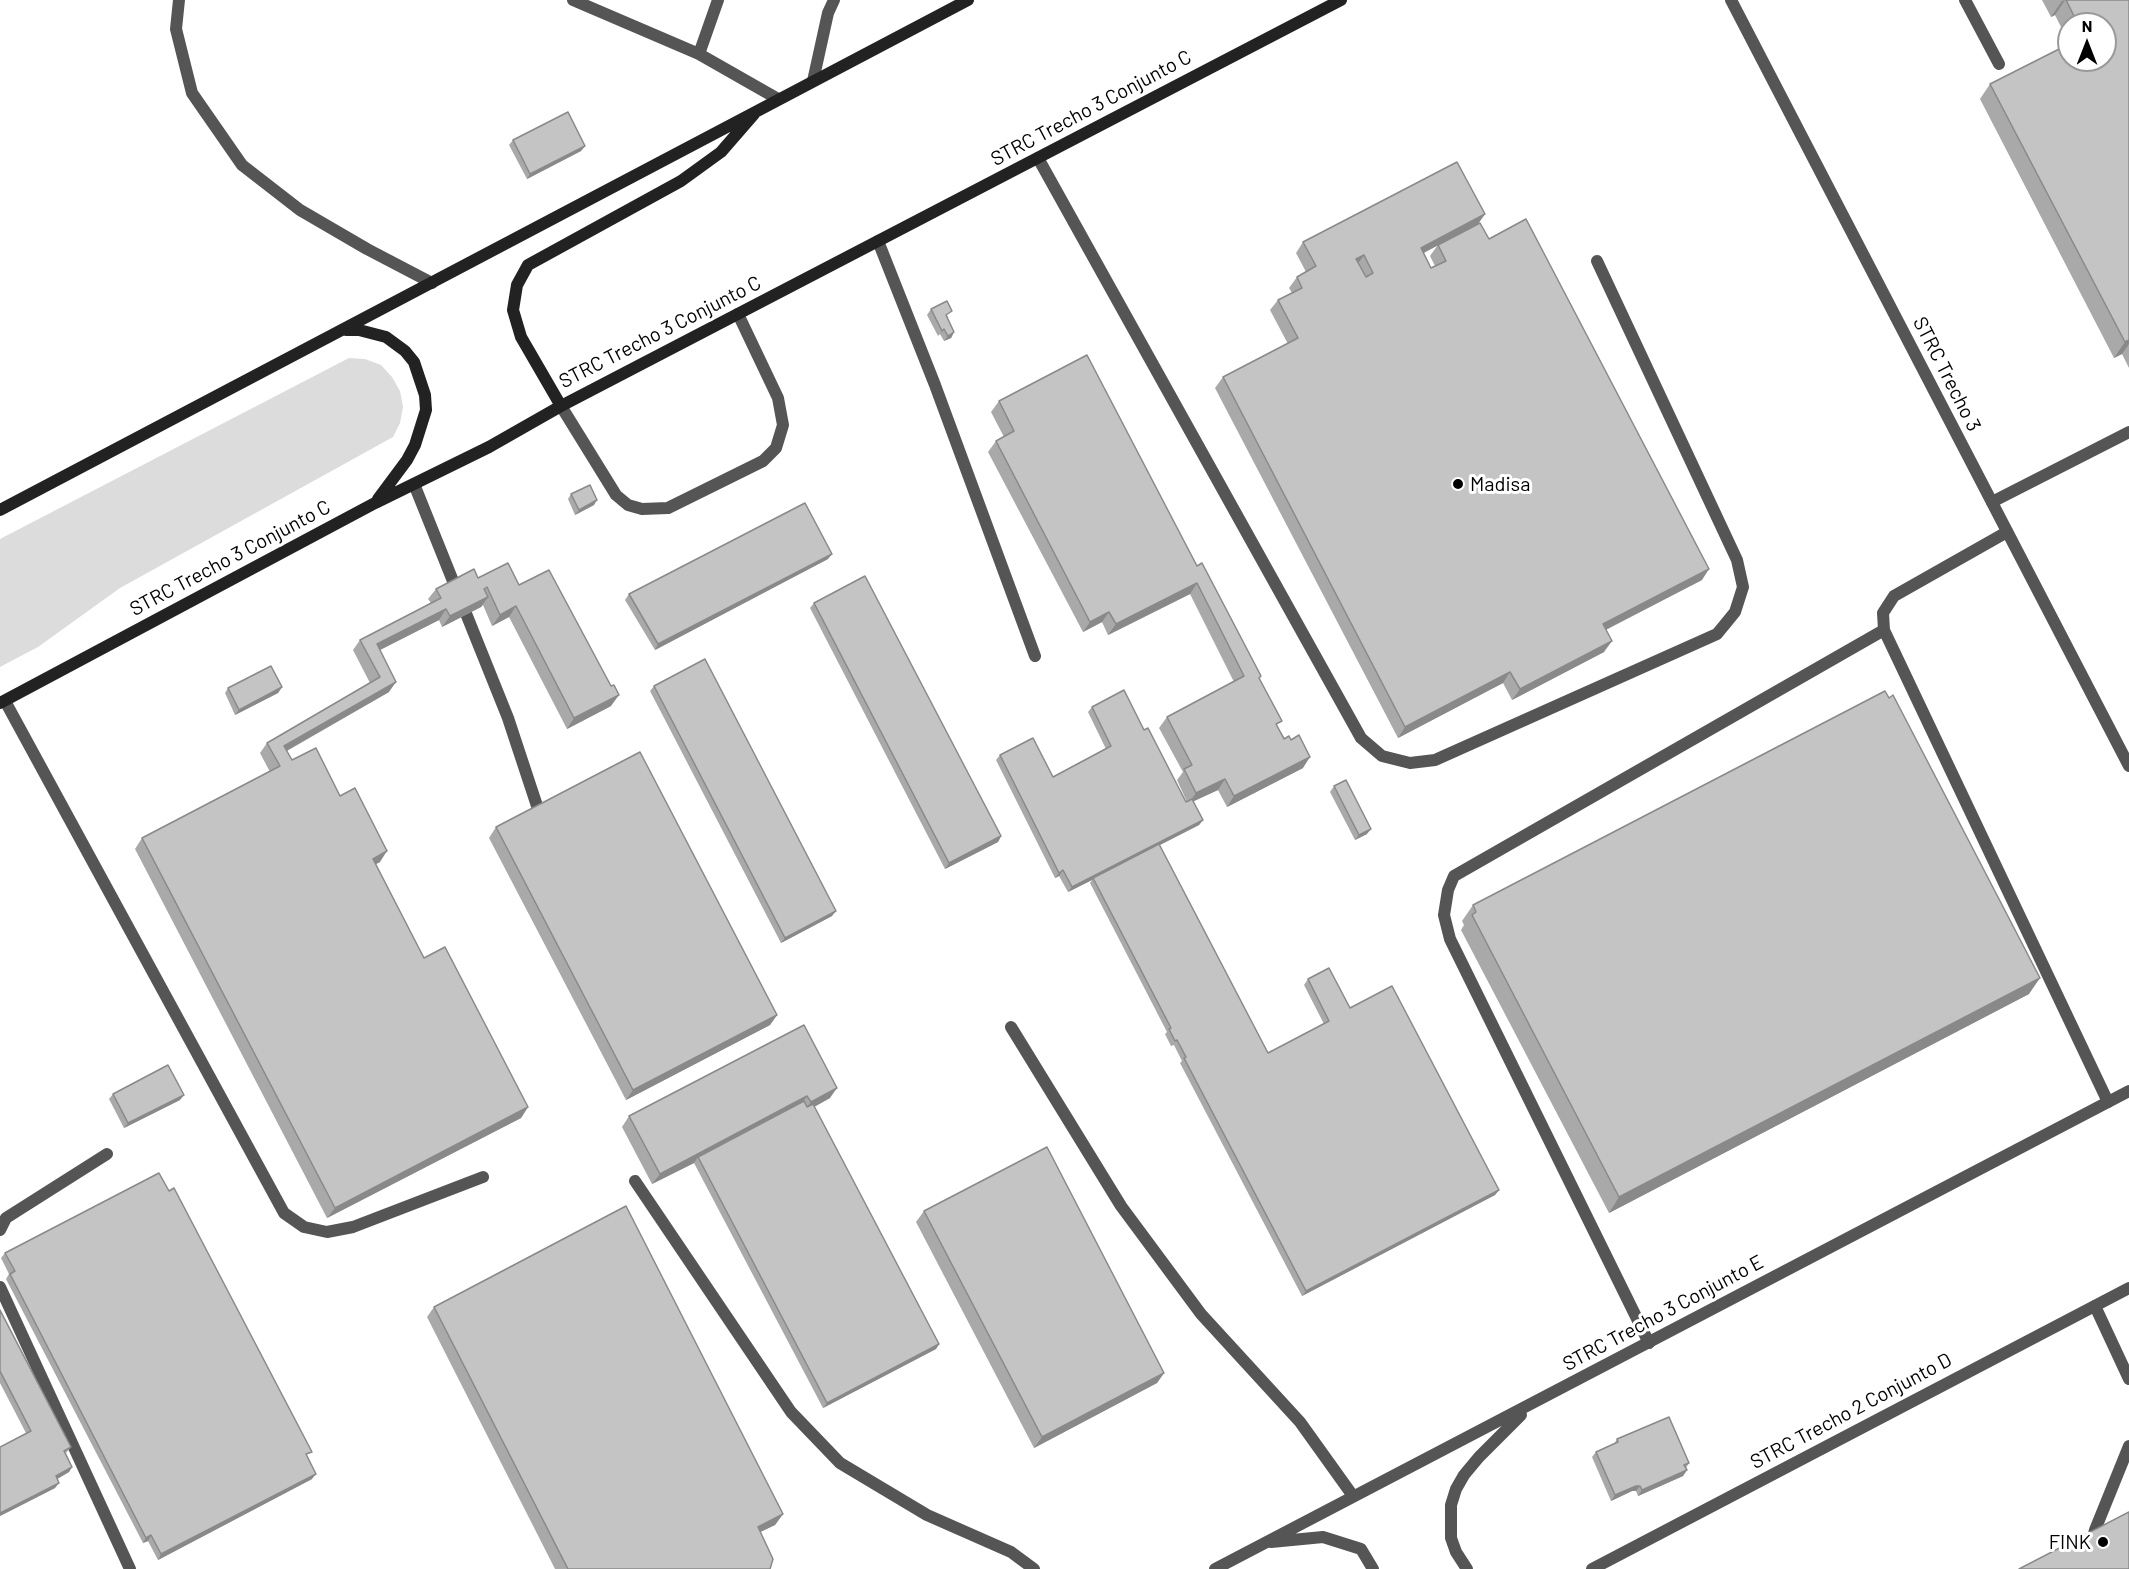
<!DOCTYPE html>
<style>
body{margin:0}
#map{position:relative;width:2129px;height:1569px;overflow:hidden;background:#fff;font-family:Barlow,sans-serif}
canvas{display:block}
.north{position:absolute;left:2057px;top:12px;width:60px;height:60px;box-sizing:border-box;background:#fff;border:2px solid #999;border-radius:50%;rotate:0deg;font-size:16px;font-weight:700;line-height:24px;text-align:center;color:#000}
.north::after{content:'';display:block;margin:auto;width:21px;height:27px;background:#000;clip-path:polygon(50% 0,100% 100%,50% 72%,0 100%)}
</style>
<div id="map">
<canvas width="2129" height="1569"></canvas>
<div class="north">N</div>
</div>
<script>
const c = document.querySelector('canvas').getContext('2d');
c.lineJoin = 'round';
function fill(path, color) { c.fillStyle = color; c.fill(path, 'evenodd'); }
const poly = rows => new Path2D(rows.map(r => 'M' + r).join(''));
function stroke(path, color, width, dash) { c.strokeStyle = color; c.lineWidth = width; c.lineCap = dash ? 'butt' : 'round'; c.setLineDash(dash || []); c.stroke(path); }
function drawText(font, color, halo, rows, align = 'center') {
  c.font = font + ' Barlow,sans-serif'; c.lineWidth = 6; c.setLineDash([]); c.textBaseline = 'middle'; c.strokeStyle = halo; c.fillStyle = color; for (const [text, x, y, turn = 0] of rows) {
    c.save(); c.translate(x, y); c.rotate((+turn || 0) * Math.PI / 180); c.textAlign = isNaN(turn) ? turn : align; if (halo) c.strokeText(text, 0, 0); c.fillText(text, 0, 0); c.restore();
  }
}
const green = poly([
 [349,358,365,359,381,365,392,377,400,391,403,407,400,423,393,437,120,588,38,647,0,667,0,539]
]);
const service = poly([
 [179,0,176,29,192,93,242,165,300,210,367,249,432,283],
 [573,0,699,54,778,99],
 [1965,0,1999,64],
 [699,54,718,0],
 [813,81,828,13,834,0],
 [1038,158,1361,738,1382,756,1410,763,1435,760,1717,634,1735,612,1743,587,1737,560,1597,261],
 [878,241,935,385,1035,656],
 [561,406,616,495,628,505,642,509,668,508,763,461,776,448,783,425,778,398,738,314],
 [414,484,508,718,542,821],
 [1992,502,2129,432],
 [2007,532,1894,596,1883,613,1884,630,2108,1102],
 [5,701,284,1213,304,1227,327,1232,353,1227,483,1177],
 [1011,1027,1121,1206,1201,1314,1300,1422,1353,1496],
 [635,1181,791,1412,840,1463,927,1515,1011,1552,1034,1569],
 [0,1230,6,1218,107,1154],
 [0,1287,130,1569],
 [2095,1306,2129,1379],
 [1649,1343,1450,939,1444,915,1448,890,1454,876,1884,630],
 [2085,1569,2095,1530,2129,1446]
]);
const tertiary = poly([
 [1731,0,2129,766],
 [1271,1542,1323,1537,1361,1549,1373,1569],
 [1215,1569,2129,1091],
 [1467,1569,1456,1552,1451,1538,1451,1505,1456,1489,1464,1475,1479,1457,1521,1415],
 [1592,1569,2129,1288]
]);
const secondary = poly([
 [346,330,359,330,386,337,405,351,414,362,425,395,426,410,415,445,407,460,378,499],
 [561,406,521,337,513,310,517,285,528,265,681,181,721,152,754,114],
 [0,510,968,0],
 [0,703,375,503,489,447,561,406,1341,0]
]);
const wall = poly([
 [2042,0,2129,0,2129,368,2122,354,2114,358,1980,99,1990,84,2069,60,2105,24,2069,24,2069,43,2055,15,2051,17],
 [513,140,585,146,581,151,527,179,509,145],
 [1485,214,1478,224,1489,239,1702,580,1606,630,1604,652,1512,700,1503,683,1398,738,1215,388,1223,377,1288,344,1270,310,1278,300,1292,293,1289,288,1297,277,1306,272,1296,253,1303,242],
 [1437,246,1430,256,1435,266,1431,268,1424,253],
 [931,309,949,317,947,318,954,332,951,338,944,341,940,334,938,336,927,315],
 [999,401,1197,566,1261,676,1259,679,1278,727,1303,768,1227,807,1218,790,1193,801,1203,820,1199,825,1159,845,1268,1053,1324,1024,1304,985,1308,979,1350,1008,1499,1190,1495,1195,1302,1296,1180,1063,1182,1061,1174,1045,1171,1046,1165,1034,1167,1032,1090,883,1092,880,1068,892,1059,876,1055,878,996,760,1000,755,1053,777,1106,749,1088,712,1092,707,1144,730,1186,802,1187,802,1177,780,1183,772,1159,728,1167,717,1234,682,1190,594,1108,635,1102,622,1083,632,988,452,996,441,1004,437,991,412],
 [571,494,594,505,575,515,568,499],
 [828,559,655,650,625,600,629,594],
 [478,578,519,585,611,706,567,729,509,617,492,626,483,605,481,607,442,627,439,620,380,650,389,692,287,751,292,760,340,796,380,862,376,864,424,958,528,1107,521,1118,327,1218,135,849,142,838,270,772,260,753,267,743,370,683,353,650,360,640,431,603,428,599,436,589],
 [814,603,1001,836,998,842,945,869,810,608],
 [654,686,832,916,781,943,650,691],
 [282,687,278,693,235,715,225,693,228,688],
 [1334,786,1367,834,1355,840,1330,792],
 [496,827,777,1015,770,1025,626,1100,489,838],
 [1473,905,2029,994,1609,1213,1461,930,1464,925,1462,921],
 [804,1025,830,1098,814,1107,939,1344,936,1349,823,1408,694,1163,652,1184,622,1127,629,1116],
 [113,1094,180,1100,124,1128,109,1099],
 [924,1211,1164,1373,1157,1383,1034,1448,916,1222],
 [5,1253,308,1457,312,1479,158,1560,148,1541,143,1543,6,1279,9,1274,1,1258],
 [434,1307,783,1514,775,1525,760,1532,770,1569,555,1569,427,1317],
 [0,1310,71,1447,66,1453,72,1467,69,1472,57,1479,55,1488,0,1516,0,1447,26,1433,0,1383],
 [1617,1439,1689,1463,1686,1468,1687,1470,1683,1476,1638,1496,1636,1491,1632,1491,1611,1501,1592,1457,1596,1452,1614,1444]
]);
const shadedWall = poly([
 [2065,0,2055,15,2051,17,2062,1],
 [585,146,581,151,527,179,530,174],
 [1485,214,1477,225,1413,258,1421,248],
 [1364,255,1356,266,1356,259],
 [954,332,951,338,944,341,948,336],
 [2129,340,2129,344,2122,354,2114,358,2125,342],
 [597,500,594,505,575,515,579,510],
 [832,554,828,559,655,650,658,644],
 [1709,569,1702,580,1595,635,1603,624],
 [1197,583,1190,594,1108,635,1116,624],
 [488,597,481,607,442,627,450,616],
 [516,606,509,617,492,626,500,615],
 [446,609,439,620,370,655,377,644],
 [1109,612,1102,622,1083,632,1090,622],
 [1612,641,1604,652,1512,700,1520,689],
 [1510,672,1503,683,1398,738,1405,727],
 [396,682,389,692,277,756,284,746],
 [282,687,278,693,235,715,239,710],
 [619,695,611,706,567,729,574,718],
 [1310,757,1303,768,1227,807,1234,796],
 [1225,779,1218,790,1188,804,1196,793],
 [1203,820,1199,825,1094,879,1093,878,1092,880,1068,892,1072,887],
 [1371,829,1367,834,1355,840,1359,835],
 [1001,836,998,842,945,869,949,863],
 [387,851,380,862,366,869,373,859],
 [1063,870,1059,876,1055,878,1059,873],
 [836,911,832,916,781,943,785,938],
 [2040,978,2029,994,1609,1213,1619,1197],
 [777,1015,770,1025,626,1100,633,1090],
 [837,1088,830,1098,803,1113,811,1102],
 [184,1095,180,1100,124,1128,128,1123],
 [807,1096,800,1107,698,1157,694,1163,652,1184,660,1174],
 [528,1107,521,1118,327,1218,335,1208],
 [1499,1190,1495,1195,1302,1296,1306,1291],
 [939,1344,936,1349,823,1408,827,1403],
 [1164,1373,1157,1383,1034,1448,1042,1437],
 [72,1467,69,1472,52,1482,56,1476],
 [1687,1470,1683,1476,1638,1496,1642,1490],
 [316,1474,312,1479,158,1560,161,1554],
 [59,1483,55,1488,0,1516,0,1513],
 [1636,1486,1640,1486,1636,1491,1632,1491,1611,1501,1615,1495],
 [783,1514,775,1525,750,1537,758,1527],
 [151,1535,148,1541,143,1543,146,1538]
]);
const building = poly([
 [2066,0,2129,0,2129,340,2125,342,1990,84,2069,44,2069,60,2105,60,2105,24,2078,24,2066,0],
 [568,112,585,146,530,174,513,140,568,112],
 [1457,162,1485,214,1421,248,1431,268,1446,261,1438,245,1480,223,1489,239,1526,219,1709,569,1603,624,1612,641,1520,689,1510,672,1405,727,1223,377,1298,338,1278,300,1302,288,1297,277,1316,266,1303,242,1457,162],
 [1364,255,1373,273,1366,277,1356,259,1364,255],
 [947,301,952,311,946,315,954,332,948,336,944,329,942,331,931,309,947,301],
 [1087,355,1197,566,1202,563,1261,676,1259,678,1282,721,1276,724,1284,739,1289,736,1291,740,1299,735,1310,757,1234,796,1225,779,1196,793,1184,769,1192,765,1167,717,1244,676,1197,583,1116,624,1109,612,1090,622,996,441,1014,431,999,401,1087,355],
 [590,485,597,500,579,510,571,494,590,485],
 [805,503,832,554,658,644,629,594,805,503],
 [508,563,519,585,549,570,611,686,614,685,619,695,574,718,516,606,500,615,487,587,484,589,488,597,450,616,446,609,377,644,396,682,284,746,292,760,316,748,340,796,355,788,387,851,373,859,424,958,445,947,528,1107,335,1208,142,838,280,766,267,743,380,677,360,640,441,598,436,589,474,569,478,578,508,563],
 [865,576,1001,836,949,863,814,603,865,576],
 [705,659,836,911,785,938,654,686,705,659],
 [271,666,282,687,239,710,228,688,271,666],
 [1124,690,1144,730,1148,728,1186,802,1192,799,1203,820,1072,887,1063,870,1059,873,1000,755,1033,738,1053,777,1111,746,1092,707,1124,690],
 [1885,691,1889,698,1893,695,2040,978,1619,1197,1472,915,1476,912,1473,905,1885,691],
 [640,752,777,1015,633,1090,496,827,640,752],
 [1346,780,1371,829,1359,835,1334,786,1346,780],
 [1159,844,1268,1053,1329,1021,1308,979,1329,968,1350,1008,1392,986,1499,1190,1306,1291,1184,1058,1186,1057,1177,1040,1175,1041,1169,1029,1171,1028,1093,878,1159,844],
 [804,1025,837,1088,811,1102,807,1096,660,1174,629,1116,804,1025],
 [168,1065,184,1095,128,1123,113,1094,168,1065],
 [804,1101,807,1107,813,1104,939,1344,827,1403,698,1157,804,1101],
 [1047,1147,1164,1373,1042,1437,924,1211,1047,1147],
 [159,1173,169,1191,174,1188,312,1452,306,1454,316,1474,161,1554,151,1535,146,1538,10,1274,15,1271,5,1253,159,1173],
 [626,1206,783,1514,758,1527,773,1559,770,1569,568,1569,434,1307,626,1206],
 [0,1310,71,1447,64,1451,72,1467,56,1476,59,1483,0,1513,0,1447,31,1431,0,1371,0,1310],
 [1669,1417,1689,1463,1684,1465,1687,1470,1642,1490,1640,1486,1636,1486,1615,1495,1596,1452,1618,1442,1617,1439,1669,1417],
 [2129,1512,2129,1569,2019,1569,2129,1512]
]);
const markers = [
 [1458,484,6,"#000"],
 [2103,1542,6,"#000"]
];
const streetNames = [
 ["STRC Trecho 3 Conjunto C",1091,108,-28],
 ["STRC Trecho 3 Conjunto C",660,332,-27],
 ["STRC Trecho 3",1947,374,63],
 ["STRC Trecho 3 Conjunto C",230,558,-28],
 ["STRC Trecho 3 Conjunto E",1663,1313,-28],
 ["STRC Trecho 2 Conjunto D",1851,1411,-28]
];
const poiNames = [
 ["Madisa",1470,484],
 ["FINK",2091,1542,"right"]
];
fill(green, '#dcdcdc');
stroke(service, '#555', 12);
stroke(tertiary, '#555', 12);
stroke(secondary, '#222', 12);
fill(wall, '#a9a9a9');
fill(shadedWall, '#898989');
fill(building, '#c4c4c4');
stroke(building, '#898989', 1.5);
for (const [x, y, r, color] of markers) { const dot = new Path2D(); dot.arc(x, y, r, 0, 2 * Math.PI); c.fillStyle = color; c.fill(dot); stroke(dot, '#fff', 2); }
drawText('20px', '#000', '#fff', streetNames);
drawText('20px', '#000', '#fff', poiNames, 'left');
</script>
